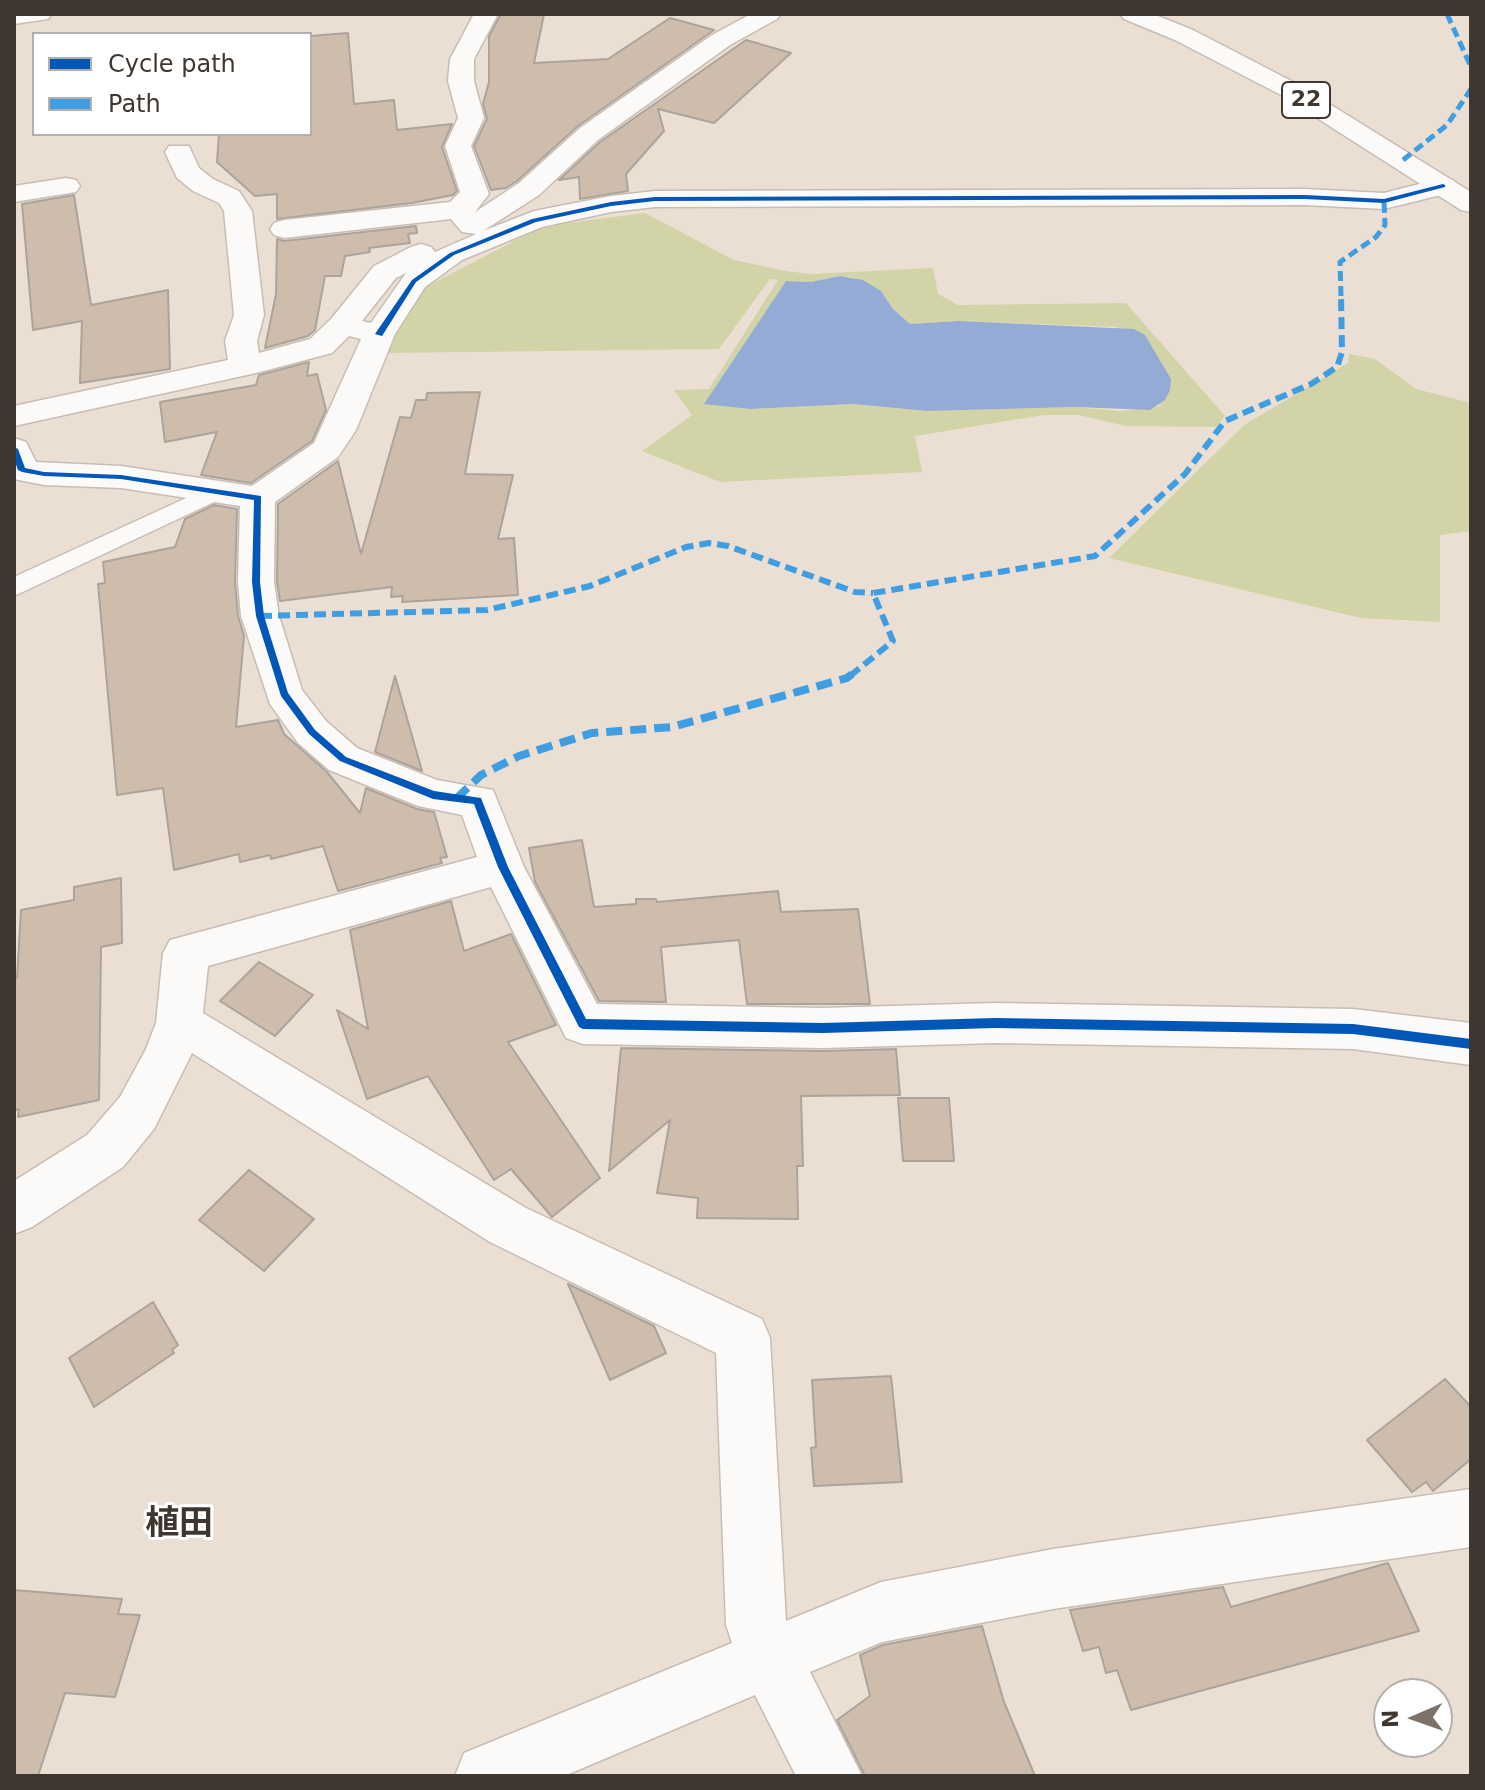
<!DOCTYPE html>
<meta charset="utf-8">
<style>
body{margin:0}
#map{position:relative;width:1485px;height:1790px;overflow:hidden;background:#ebdfd4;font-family:"DejaVu Sans",sans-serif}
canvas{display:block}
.frame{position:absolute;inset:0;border:16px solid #3f372f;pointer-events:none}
.legend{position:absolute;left:32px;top:32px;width:280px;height:104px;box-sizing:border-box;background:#fff;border:2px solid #b2afac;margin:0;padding:10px 14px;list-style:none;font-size:24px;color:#3f372f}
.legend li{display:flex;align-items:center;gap:16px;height:40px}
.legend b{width:40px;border:2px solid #b2afac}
.north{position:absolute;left:1373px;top:1678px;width:80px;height:80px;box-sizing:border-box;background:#fff;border:2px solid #b2afac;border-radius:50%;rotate:268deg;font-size:22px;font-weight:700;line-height:32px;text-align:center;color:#3f372f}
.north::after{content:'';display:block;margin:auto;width:28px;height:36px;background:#7b7269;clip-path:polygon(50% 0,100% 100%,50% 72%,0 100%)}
</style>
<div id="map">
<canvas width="1485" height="1790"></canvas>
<div class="frame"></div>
<ul class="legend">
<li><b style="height:10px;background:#0057b8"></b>Cycle path</li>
<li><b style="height:10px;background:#3f9ee1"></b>Path</li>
</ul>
<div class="north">N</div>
</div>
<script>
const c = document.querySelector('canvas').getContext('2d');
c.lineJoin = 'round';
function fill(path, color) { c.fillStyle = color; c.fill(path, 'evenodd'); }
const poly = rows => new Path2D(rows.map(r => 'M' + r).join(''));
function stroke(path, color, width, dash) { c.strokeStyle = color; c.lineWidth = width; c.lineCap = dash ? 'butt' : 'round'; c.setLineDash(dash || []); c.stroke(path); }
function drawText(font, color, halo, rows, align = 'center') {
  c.font = font + ' "DejaVu Sans","Noto Sans JP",sans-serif'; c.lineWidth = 6; c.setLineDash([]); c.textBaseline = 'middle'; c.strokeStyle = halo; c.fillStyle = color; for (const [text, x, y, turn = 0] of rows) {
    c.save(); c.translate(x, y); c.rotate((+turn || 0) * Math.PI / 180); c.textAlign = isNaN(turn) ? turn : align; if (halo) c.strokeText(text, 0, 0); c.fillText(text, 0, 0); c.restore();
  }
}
const green = poly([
 [645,213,734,260,786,271,810,274,933,268,938,294,958,305,1126,303,1225,416,1216,427,1125,426,1079,415,1044,415,915,436,922,472,720,482,642,451,692,415,674,390,709,389,778,280,770,279,719,349,388,353,386,342,422,289,543,226],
 [840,276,852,277,881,291,893,309,910,324,959,321,1117,327,1170,390,1158,407,1120,411,1075,407,926,411,853,404,750,409,705,403,786,281,811,282],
 [1349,354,1375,359,1416,389,1471,403,1471,531,1440,535,1440,622,1361,618,1109,558,1244,425,1348,363]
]);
const water = poly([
 [840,276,863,280,881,291,893,309,910,324,959,321,1134,329,1145,335,1171,379,1170,390,1165,400,1150,410,1075,407,927,411,853,404,750,409,704,404,786,281,811,282]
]);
const building = poly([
 [501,14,544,14,534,63,608,59,670,18,714,30,578,126,517,181,506,188,491,190,474,146,487,119,483,104,489,82,489,36,501,14],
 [348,33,354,104,394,100,397,130,452,124,442,147,457,191,453,195,412,203,277,219,277,194,255,196,217,162,219,134,310,134,310,36,348,33],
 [746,40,791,53,714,123,658,109,664,131,626,174,628,191,580,199,579,177,559,180,600,142,746,40],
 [74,195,91,305,168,290,170,369,80,383,82,321,33,330,22,204,74,195],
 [416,226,417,233,408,234,410,243,369,248,370,252,345,256,341,276,325,276,315,330,308,336,265,348,276,294,277,239,284,241,416,226],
 [309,362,307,376,317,374,326,410,312,441,251,483,201,475,217,432,165,442,160,402,256,385,259,375,309,362],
 [480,392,465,474,513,475,498,539,514,538,518,595,402,602,403,596,391,597,392,587,280,601,277,582,278,504,338,461,361,554,400,417,411,418,416,400,426,400,427,393,480,392],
 [214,505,237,509,235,582,238,616,244,636,236,727,278,720,284,734,327,772,360,813,366,788,417,809,434,812,447,857,440,858,442,863,338,891,323,846,271,859,270,855,240,862,239,854,174,870,163,788,117,795,98,584,105,583,103,562,175,547,185,519,214,505],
 [395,676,422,771,375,752,395,676],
 [582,840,594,907,636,904,636,899,656,899,657,902,778,891,781,912,858,909,870,1004,747,1004,739,940,661,947,666,1002,599,1001,535,882,529,848,582,840],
 [121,878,122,943,101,947,99,1100,18,1117,19,1109,14,1111,14,979,17,978,21,910,74,900,74,887,121,878],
 [451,901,464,951,511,934,556,1025,508,1042,600,1178,552,1217,511,1169,494,1180,428,1076,367,1099,337,1010,368,1029,350,930,451,901],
 [259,962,313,995,275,1036,220,1001,259,962],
 [621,1048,823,1051,896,1049,900,1095,801,1096,803,1166,797,1166,798,1219,697,1218,698,1198,657,1193,670,1120,609,1171,621,1048],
 [898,1098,949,1098,954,1161,903,1161,898,1098],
 [249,1170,314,1219,264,1271,199,1220,249,1170],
 [568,1284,654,1326,666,1353,610,1380,568,1284],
 [153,1302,178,1345,172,1350,174,1353,94,1407,69,1358,153,1302],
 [891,1376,902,1482,814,1486,811,1448,816,1447,812,1380,891,1376],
 [1445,1379,1471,1407,1471,1459,1433,1491,1426,1482,1412,1492,1367,1440,1445,1379],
 [1388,1563,1419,1631,1131,1710,1117,1670,1106,1673,1099,1647,1083,1651,1070,1610,1223,1587,1231,1607,1388,1563],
 [14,1590,122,1599,118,1614,140,1615,115,1697,65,1693,38,1776,14,1776,14,1590],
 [982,1626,1004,1702,1035,1776,865,1776,837,1720,870,1696,860,1655,883,1645,982,1626]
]);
const lane = poly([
 [219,483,227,486,231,491,227,496,14,596,14,577,219,483]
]);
const street = poly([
 [474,14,498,14,474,59,474,81,484,118,471,146,489,194,475,212,519,183,580,128,712,35,751,14,781,14,777,19,730,45,598,140,539,195,483,231,534,211,611,196,655,191,1305,189,1384,193,1443,178,1453,180,1457,186,1453,192,1384,209,1305,205,655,207,611,212,542,227,462,260,425,287,395,334,356,430,338,457,275,502,274,582,279,616,302,690,326,721,357,748,437,780,493,790,524,867,597,1004,823,1008,995,1003,1353,1009,1471,1023,1471,1065,1353,1049,995,1043,823,1048,583,1044,566,1038,491,887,208,966,203,1013,526,1208,762,1319,770,1338,786,1621,881,1582,1053,1549,1471,1489,1471,1547,1053,1609,882,1642,810,1672,862,1776,796,1776,755,1695,564,1776,455,1776,464,1753,732,1643,726,1625,716,1353,490,1242,192,1053,154,1129,123,1167,32,1227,14,1234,14,1181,87,1135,120,1097,146,1049,156,1023,163,953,170,940,477,857,462,815,418,806,329,770,298,743,270,704,241,616,238,582,240,506,121,488,44,485,14,479,14,438,26,442,36,462,121,466,252,486,314,443,361,339,349,336,332,353,256,373,14,426,14,406,228,360,225,341,234,315,224,211,219,203,193,191,177,178,165,152,169,146,189,146,199,168,213,179,239,191,252,211,264,315,257,341,259,353,310,339,331,319,374,266,411,247,421,244,431,247,435,252,476,234,462,232,451,219,284,238,274,235,270,229,274,223,284,220,450,202,460,192,445,146,458,118,448,81,450,59,474,14],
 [406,273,371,323,362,321,396,278,406,273],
 [66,178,76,180,80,186,76,192,14,202,14,186,66,178]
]);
const primary = poly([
 [14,14,52,14,48,19,14,24,14,14],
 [1120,14,1153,14,1193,30,1299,85,1471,192,1471,212,1461,210,1281,95,1175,40,1124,19,1120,14]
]);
const quietFar2 = poly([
 [1447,14,1471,67],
 [1403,160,1447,125,1471,89],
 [1341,296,1340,262,1376,237,1385,225,1384,201]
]);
const quietFar1 = poly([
 [260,616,487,610,590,586,686,547,709,543,728,546,855,592,873,593],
 [850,676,893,641,873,593,1095,556,1185,474,1225,421,1311,384,1337,367,1342,352,1341,294]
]);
const quiet = poly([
 [456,799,481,775,519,756,592,733,672,727,847,678,852,674]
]);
const cycleway = poly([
 [1443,184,1445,185,1445,187,1384,203,1305,199,655,201,611,206,536,222,454,255,416,282,382,336,375,334,412,280,450,253,532,219,611,202,655,197,1305,195,1384,199,1443,184],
 [14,447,18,449,25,468,44,472,121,475,261,496,260,582,264,616,288,693,315,730,346,757,434,791,481,798,508,867,586,1019,823,1023,995,1018,1353,1024,1471,1039,1471,1049,1353,1034,995,1028,823,1033,583,1029,579,1027,498,867,474,804,433,799,340,761,309,734,281,696,256,616,252,582,254,500,121,479,44,476,22,472,18,470,14,459,14,447]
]);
const shields = [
 [1306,100,48]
];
const shieldNames = [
 ["22",1306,100]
];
const nearQuarternames = [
 ["植田",179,1525]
];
fill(green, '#d3d3a8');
fill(water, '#94abd5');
fill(building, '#cebdad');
stroke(building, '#aca39b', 2);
stroke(lane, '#c7bdb4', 3);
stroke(street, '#c7bdb4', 3);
stroke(primary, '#c7bdb4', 3);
fill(lane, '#fcfaf9');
fill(street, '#fcfaf9');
fill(primary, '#fcfaf9');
stroke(quietFar2, '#3f9ee1', 5, [10, 5]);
stroke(quietFar1, '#3f9ee1', 6, [12, 6]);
stroke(quiet, '#3f9ee1', 8, [16, 8]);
fill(cycleway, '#0057b8');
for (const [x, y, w] of shields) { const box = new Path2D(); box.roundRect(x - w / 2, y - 18, w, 36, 6); c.fillStyle = '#fff'; c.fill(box); stroke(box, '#3f372f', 2); }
drawText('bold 22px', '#3f372f', null, shieldNames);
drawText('bold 34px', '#3f372f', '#fff', nearQuarternames);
</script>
